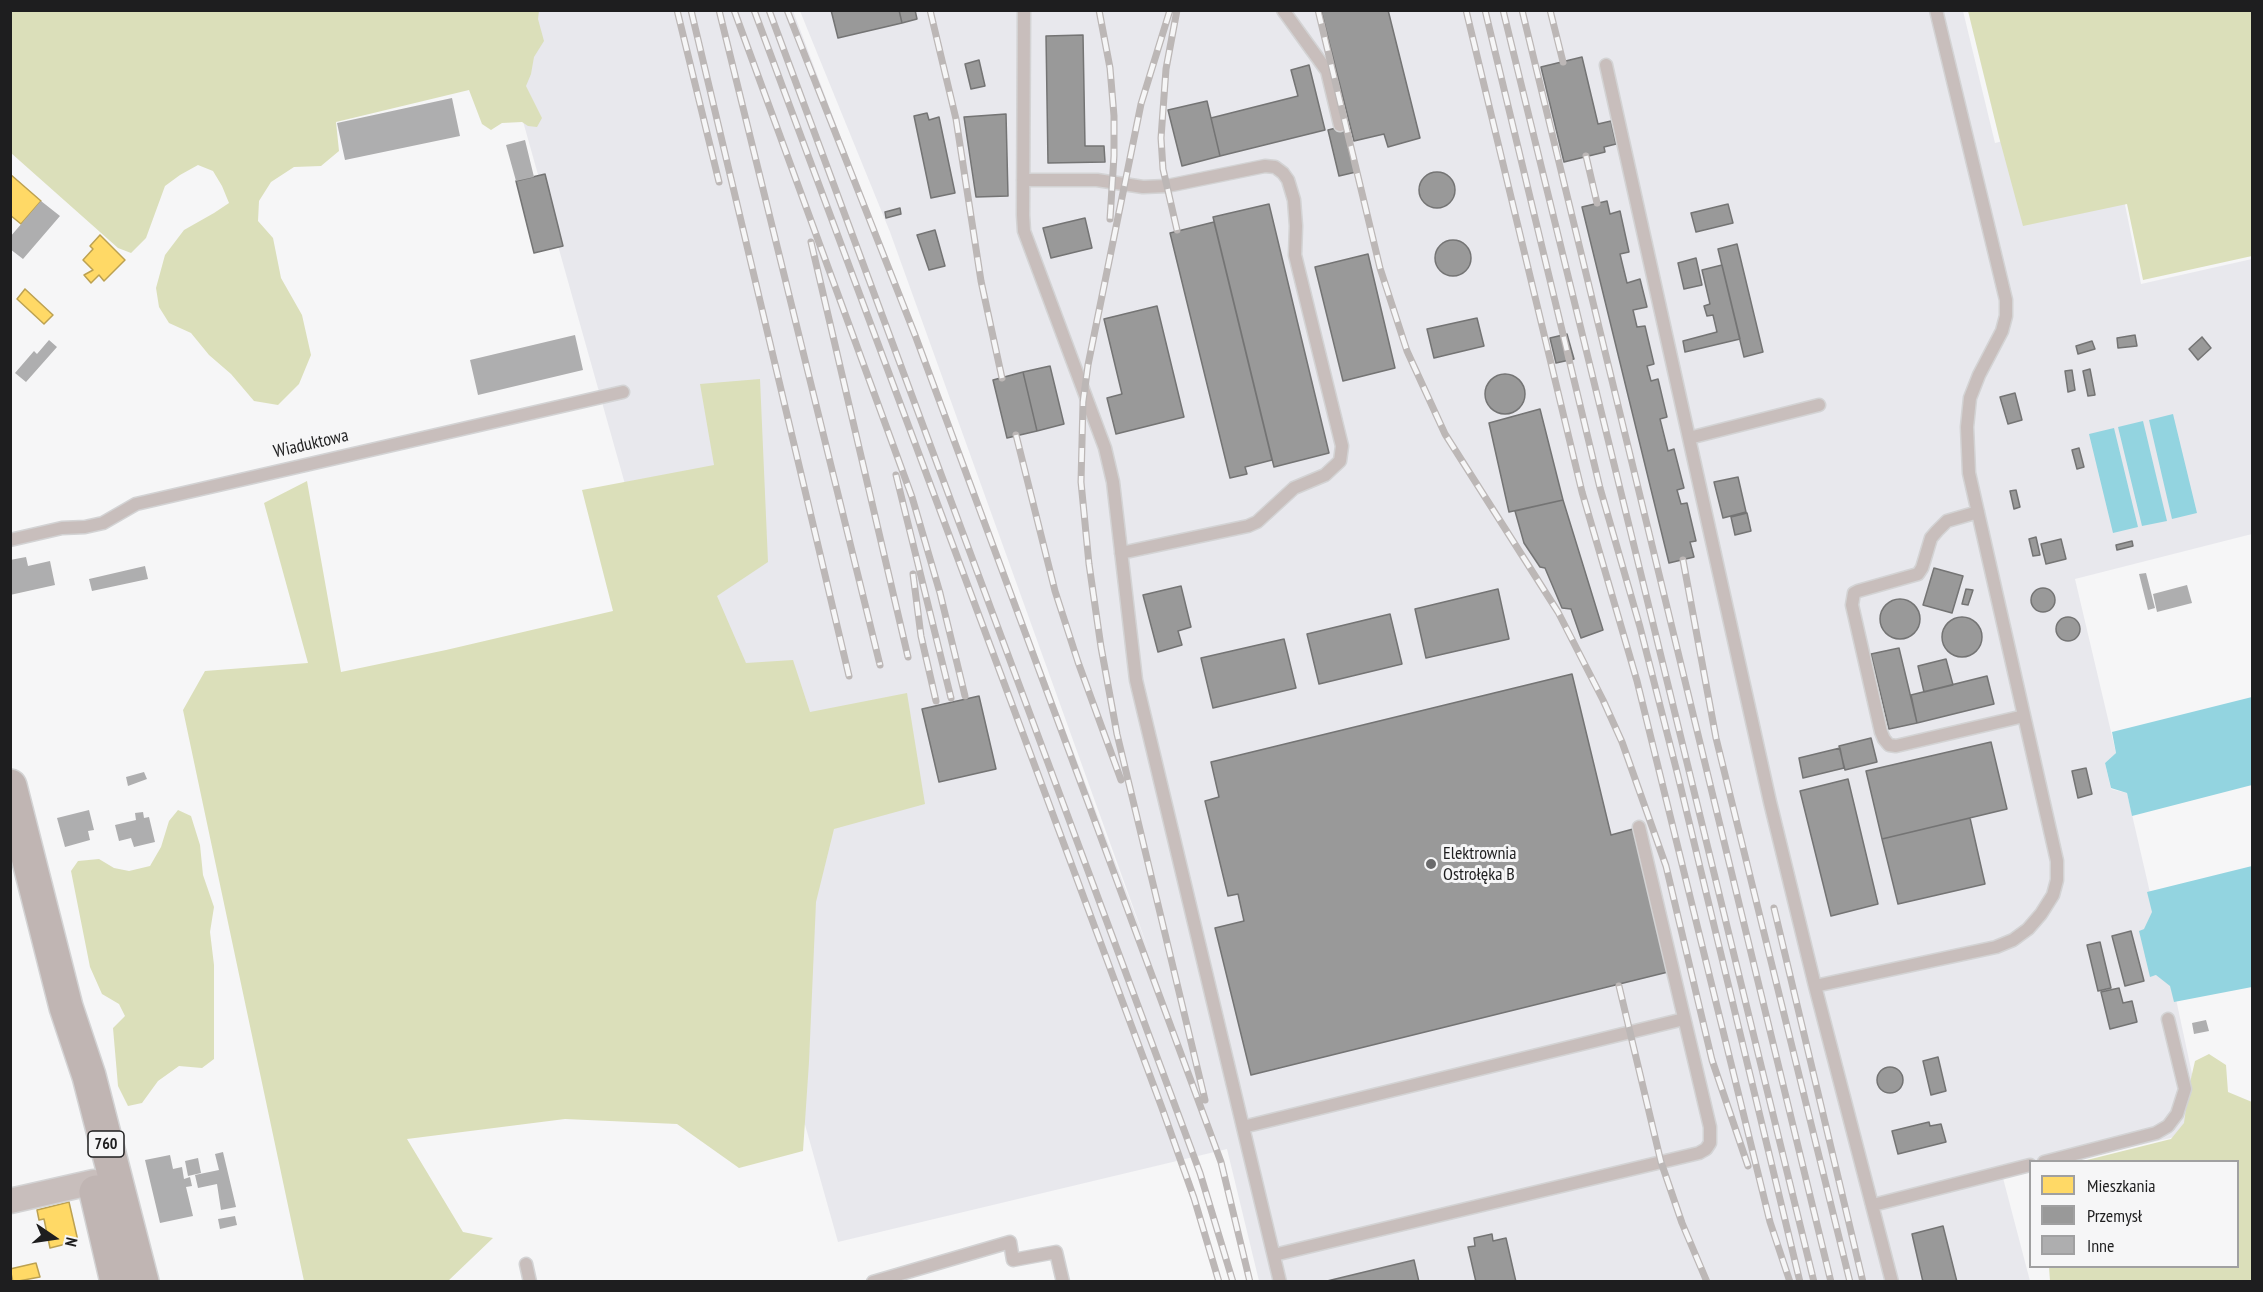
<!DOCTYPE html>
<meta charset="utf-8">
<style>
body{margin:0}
#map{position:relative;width:2263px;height:1292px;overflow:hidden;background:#f6f6f7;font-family:"PT Sans Narrow",sans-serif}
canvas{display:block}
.frame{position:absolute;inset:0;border:12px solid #1e1e1f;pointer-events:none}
.legend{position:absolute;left:2029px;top:1160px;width:210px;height:108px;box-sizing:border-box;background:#f6f6f7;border:2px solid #a0a0a1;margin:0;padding:8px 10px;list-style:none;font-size:18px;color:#1e1e1f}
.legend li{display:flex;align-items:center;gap:12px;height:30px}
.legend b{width:30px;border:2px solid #a0a0a1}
.north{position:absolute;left:24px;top:1208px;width:60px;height:60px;-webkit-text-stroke:4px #f6f6f7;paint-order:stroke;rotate:103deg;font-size:16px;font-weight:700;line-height:24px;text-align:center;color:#1e1e1f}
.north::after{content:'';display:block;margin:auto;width:21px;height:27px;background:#1e1e1f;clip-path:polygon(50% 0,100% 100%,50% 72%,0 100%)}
</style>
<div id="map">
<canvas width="2263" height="1292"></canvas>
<div class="frame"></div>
<ul class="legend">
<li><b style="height:16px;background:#ffd966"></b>Mieszkania</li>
<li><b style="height:16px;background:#999"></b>Przemysł</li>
<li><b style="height:16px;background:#aeaeaf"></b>Inne</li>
</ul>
<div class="north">N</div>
</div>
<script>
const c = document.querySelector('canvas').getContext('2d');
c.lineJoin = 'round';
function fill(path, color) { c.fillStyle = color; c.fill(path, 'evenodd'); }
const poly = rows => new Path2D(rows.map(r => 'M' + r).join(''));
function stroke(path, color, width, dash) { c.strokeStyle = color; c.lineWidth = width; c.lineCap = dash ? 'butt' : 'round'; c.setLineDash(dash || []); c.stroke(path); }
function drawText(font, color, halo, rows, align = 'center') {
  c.font = font + ' "PT Sans Narrow",sans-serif'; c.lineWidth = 6; c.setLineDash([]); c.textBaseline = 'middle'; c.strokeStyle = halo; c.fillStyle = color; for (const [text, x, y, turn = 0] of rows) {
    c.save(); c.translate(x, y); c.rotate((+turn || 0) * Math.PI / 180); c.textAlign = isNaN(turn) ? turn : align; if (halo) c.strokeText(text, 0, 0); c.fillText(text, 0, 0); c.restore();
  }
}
const built = poly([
 [492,11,793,11,1150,954,890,232,800,11,1963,11,1995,143,2107,115,2141,284,2252,259,2252,534,2075,579,2116,753,2105,763,2111,789,2127,793,2154,910,2147,928,2142,930,2153,976,2160,974,2173,985,2204,1130,2073,1161,2030,1162,2030,1172,2003,1178,2030,1281,1259,1281,1227,1149,838,1242]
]);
const forest = poly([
 [11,10,539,11,538,19,544,41,534,57,531,74,526,86,542,118,537,127,528,126,522,122,502,123,491,130,482,124,469,90,336,122,339,151,321,166,294,167,271,182,259,201,258,221,273,238,281,278,302,315,311,355,299,384,278,405,254,401,231,374,209,355,191,333,169,323,159,307,156,288,165,255,184,230,214,213,229,203,222,186,213,171,198,165,180,175,165,186,146,238,131,253,118,248,11,153],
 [1968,11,2252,11,2252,256,2143,280,2127,204,2023,226,1999,137],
 [760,379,768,562,717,596,746,663,793,660,810,712,907,693,925,804,834,829,816,902,809,1062,803,1151,739,1168,677,1124,565,1119,407,1139,463,1232,493,1238,448,1281,304,1281,183,710,205,671,308,663,264,503,307,481,341,672,446,650,613,611,582,490,714,465,700,384],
 [178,810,191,816,200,845,203,875,214,907,210,932,214,965,214,1059,202,1068,179,1066,158,1081,142,1103,128,1106,118,1086,113,1028,125,1016,119,1004,102,994,90,967,71,871,78,861,99,859,114,868,129,871,150,866,161,847,169,821],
 [2209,1054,2226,1065,2228,1092,2252,1102,2252,1281,2050,1281,2049,1267,2238,1266,2238,1162,2083,1161,2171,1139,2184,1123,2189,1087,2195,1061]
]);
const water = poly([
 [2173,414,2197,513,2172,519,2149,420],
 [2143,421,2167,521,2142,526,2118,427],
 [2114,428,2138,527,2113,533,2089,434],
 [2252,697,2252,785,2132,816,2127,793,2111,788,2105,763,2116,753,2112,732],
 [2252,866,2252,987,2174,1002,2170,986,2156,975,2150,977,2139,931,2144,929,2152,912,2147,892]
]);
const homes = poly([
 [10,174,41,201,21,224,10,215,10,174],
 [100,235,125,260,104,281,99,275,91,283,84,275,93,270,83,260,93,249,90,246,100,235],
 [25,289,53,315,44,324,17,299,25,289],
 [69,1202,78,1241,50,1248,44,1219,39,1220,37,1210,69,1202],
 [36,1263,40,1277,13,1282,10,1269,36,1263]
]);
const industry = poly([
 [831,10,899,10,902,23,838,38,831,10],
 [899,10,915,10,917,19,902,23,899,10],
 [1321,10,1388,10,1420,138,1388,147,1384,134,1354,141,1321,10],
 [1083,35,1085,146,1104,146,1105,162,1048,163,1046,36,1083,35],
 [1582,57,1598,124,1611,121,1616,144,1604,147,1605,152,1564,162,1541,67,1582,57],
 [979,60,985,86,971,89,965,64,979,60],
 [1309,65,1325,130,1220,156,1211,118,1298,96,1291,70,1309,65],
 [1207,101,1220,156,1182,166,1168,110,1207,101],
 [927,113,929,120,939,117,955,193,931,198,914,116,927,113],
 [1006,114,1008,196,976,197,964,117,1006,114],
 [1344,126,1356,172,1339,176,1328,130,1344,126],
 '1419 190a18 18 0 1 1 36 0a18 18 0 1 1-36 0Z',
 [545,174,563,246,534,253,516,181,545,174],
 [1607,201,1610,214,1620,211,1629,252,1620,254,1627,283,1640,279,1647,307,1633,310,1637,327,1645,326,1654,364,1647,366,1651,381,1658,379,1667,417,1660,419,1668,451,1674,449,1684,488,1677,490,1681,504,1687,503,1696,541,1690,542,1694,557,1669,563,1582,207,1607,201],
 [1269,204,1329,453,1274,467,1213,217,1269,204],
 [1728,204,1733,223,1696,232,1691,213,1728,204],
 [900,208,901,214,886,218,885,212,900,208],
 [1085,218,1092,248,1051,258,1043,228,1085,218],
 [1214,222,1272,460,1245,467,1247,474,1230,478,1170,233,1214,222],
 [935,230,945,266,929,270,917,235,935,230],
 '1435 258a18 18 0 1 1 36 0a18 18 0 1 1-36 0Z',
 [1737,244,1763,352,1744,357,1718,249,1737,244],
 [1368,254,1395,368,1343,381,1315,267,1368,254],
 [1696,258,1702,285,1684,289,1678,263,1696,258],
 [1722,265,1740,339,1685,352,1683,341,1717,332,1713,315,1707,316,1704,306,1710,304,1702,270,1722,265],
 [1157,306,1184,417,1116,434,1107,398,1122,394,1104,319,1157,306],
 [1477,318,1484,346,1434,358,1427,329,1477,318],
 [1567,334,1574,359,1556,363,1550,338,1567,334],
 [2135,335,2137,346,2118,348,2117,338,2135,335],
 [2202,337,2211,348,2198,360,2189,349,2202,337],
 [2092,341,2095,349,2078,354,2076,346,2092,341],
 [1050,366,1064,424,1037,431,1023,372,1050,366],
 [2090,369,2095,395,2088,396,2083,371,2090,369],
 [2072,370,2075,390,2068,392,2065,371,2072,370],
 [1023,372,1037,431,1007,438,993,380,1023,372],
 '1485 394a20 20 0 1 1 40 0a20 20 0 1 1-40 0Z',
 [2015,393,2022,420,2008,424,2000,397,2015,393],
 [1540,409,1563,500,1509,512,1489,423,1540,409],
 [2079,448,2084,467,2077,469,2072,450,2079,448],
 [1738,477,1746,512,1723,518,1714,482,1738,477],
 [2016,490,2020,507,2014,509,2010,491,2016,490],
 [1563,500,1603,630,1581,638,1571,609,1562,608,1545,568,1540,567,1524,543,1515,511,1563,500],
 [1747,513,1751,531,1735,535,1731,517,1747,513],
 [2036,537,2040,555,2033,556,2029,539,2036,537],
 [2061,539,2066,559,2046,564,2041,544,2061,539],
 [2132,541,2133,546,2117,550,2116,545,2132,541],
 [1934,568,1963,576,1952,613,1923,605,1934,568],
 [1181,586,1191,627,1178,631,1182,645,1158,652,1143,595,1181,586],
 '2031 600a12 12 0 1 1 24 0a12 12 0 1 1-24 0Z',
 [1498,589,1509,639,1426,658,1415,609,1498,589],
 [1966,589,1973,590,1968,605,1962,604,1966,589],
 '1880 619a20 20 0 1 1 40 0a20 20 0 1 1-40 0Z',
 [1390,614,1402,664,1319,684,1307,634,1390,614],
 '2056 629a12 12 0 1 1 24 0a12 12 0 1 1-24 0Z',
 '1942 637a20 20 0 1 1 40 0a20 20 0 1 1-40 0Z',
 [1284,639,1296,688,1213,708,1201,658,1284,639],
 [1899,648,1917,723,1889,729,1871,654,1899,648],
 [1946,659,1953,685,1924,692,1918,666,1946,659],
 [1572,674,1611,835,1633,829,1668,972,1251,1075,1215,928,1244,921,1238,894,1228,896,1205,801,1219,797,1211,762,1572,674],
 [1987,676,1994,704,1917,723,1911,695,1987,676],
 [979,696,996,769,939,782,922,709,979,696],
 [1871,738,1877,762,1845,770,1839,746,1871,738],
 [1991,742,2007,809,1882,839,1866,771,1991,742],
 [1840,748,1844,768,1803,778,1799,758,1840,748],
 [2086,768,2092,794,2078,798,2072,771,2086,768],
 [1848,779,1878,904,1831,916,1800,791,1848,779],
 [1970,818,1985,884,1898,904,1882,839,1970,818],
 [2131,931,2144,981,2125,986,2112,936,2131,931],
 [2100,942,2111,988,2098,991,2087,945,2100,942],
 [2119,988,2123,1003,2132,1001,2137,1022,2110,1029,2101,992,2119,988],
 [1938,1057,1946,1091,1931,1095,1923,1061,1938,1057],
 '1877 1080a13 13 0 1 1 26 0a13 13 0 1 1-26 0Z',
 [1929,1122,1930,1126,1941,1124,1946,1142,1898,1154,1892,1131,1929,1122],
 [1943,1226,1957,1282,1923,1282,1912,1234,1943,1226],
 [1492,1234,1493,1241,1506,1238,1516,1282,1476,1282,1468,1247,1475,1246,1474,1238,1492,1234],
 [1414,1260,1419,1282,1323,1282,1414,1260]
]);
const building = poly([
 [452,98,460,136,345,160,337,123],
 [525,140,534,177,516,181,506,145],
 [41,201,60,216,23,259,10,249,10,237],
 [575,335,583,370,478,395,470,360],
 [49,340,57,347,26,382,15,373,34,351,37,354],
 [26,557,28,566,50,561,55,585,10,595,10,560],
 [145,566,148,579,92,591,89,579],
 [2146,573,2155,608,2148,610,2139,574],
 [2187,585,2192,603,2157,612,2153,594],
 [144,772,147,779,128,786,126,777],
 [89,810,94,830,88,831,90,840,65,847,57,818],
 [143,812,144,818,149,817,155,842,134,847,131,838,119,841,115,825,136,820,135,813],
 [2206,1020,2209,1031,2194,1034,2192,1023],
 [223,1152,236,1207,221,1210,217,1184,198,1188,195,1175,219,1170,215,1154],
 [170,1155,173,1169,182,1167,184,1179,190,1177,192,1186,186,1187,193,1216,160,1223,145,1160],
 [198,1158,201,1173,188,1176,185,1161],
 [235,1216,237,1225,220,1229,218,1219]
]);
const service = poly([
 [1024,10,1023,215,1024,231,1105,448,1113,482,1136,680,1280,1282],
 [1283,10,1327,71,1340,125],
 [1606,65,1770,802,1815,986,1892,1282],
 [1023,180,1097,180,1143,187,1167,186,1265,166,1275,167,1283,173,1288,180,1294,200,1296,226,1295,255,1342,446,1340,461,1325,475,1294,488,1257,522,1248,526,1121,553],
 [1689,438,1819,405],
 [1978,512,1947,521,1937,531,1931,538,1922,568,1918,574,1858,591,1854,593,1852,605,1881,732,1884,739,1889,745,1896,746,2024,716],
 [10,540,62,528,85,527,103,523,136,504,623,392],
 [1815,986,1996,947,2013,940,2028,929,2041,914,2053,895,2057,880,2057,861,1969,473,1967,427,1970,398,1979,375,2002,331,2006,316,2006,300,1936,10],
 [1243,1127,1684,1019],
 [2044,1162,2156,1133,2168,1126,2177,1114,2185,1089,2168,1019],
 [1873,1205,2030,1165],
 [1274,1255,1699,1153,1706,1149,1710,1143,1710,1127,1639,827],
 [526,1264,530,1282],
 [873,1282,1010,1242,1013,1260,1056,1252,1063,1282]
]);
const minor = poly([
 [10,1201,94,1182]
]);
const primary = poly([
 [10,786,66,1007,89,1076,142,1282],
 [96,1192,117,1282]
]);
const rail = poly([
 [677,10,719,182],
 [691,10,849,676],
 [719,10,880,665],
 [734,10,912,497,940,593,965,696],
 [754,10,1162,1108,1194,1198,1219,1282],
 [769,10,1200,1173,1233,1282],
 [787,10,915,335,1221,1162,1250,1282],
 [930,10,956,119,981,281,1002,378],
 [1099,10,1110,68,1114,116,1114,156,1110,219],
 [1170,10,1141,104,1088,365,1083,402,1081,482,1089,564,1101,647,1117,734,1205,1100],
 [1318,10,1380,268,1407,351,1445,434,1558,612,1603,700,1622,742,1666,866,1712,1060,1748,1166],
 [1466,10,1582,492,1637,681,1770,1222,1790,1282],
 [1485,10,1600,488,1640,627,1678,776,1800,1282],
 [1503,10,1814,1282],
 [1522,10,1831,1282],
 [1550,10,1563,62],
 [1586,156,1597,203],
 [1177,230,1163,169,1161,138,1166,69,1177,10],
 [811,242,908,657],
 [1016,435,1055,591,1078,662,1121,780],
 [896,475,951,698],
 [1683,560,1716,738,1850,1282],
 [913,574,921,636,936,701],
 [1774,908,1863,1282],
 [1619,986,1661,1162,1682,1223,1707,1282]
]);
const markers = [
 [1431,864,6,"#6a6a6b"]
];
const shields = [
 [106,1144,36]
];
const shieldNames = [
 ["760",106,1144]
];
const streetNames = [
 ["Wiaduktowa",311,444,-13]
];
const poiNames = [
 ["Elektrownia",1443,854],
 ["Ostrołęka B",1443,875]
];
fill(built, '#e8e8ed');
fill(forest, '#dbdfba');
fill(water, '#93d4e0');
fill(homes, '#ffd966');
stroke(homes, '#bca151', 1.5);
fill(industry, '#999');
stroke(industry, '#747474', 1.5);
fill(building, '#aeaeaf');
stroke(service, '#d3d3d4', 15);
stroke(minor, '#d3d3d4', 27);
stroke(primary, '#d3d3d4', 36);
stroke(service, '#c8bebc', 12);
stroke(minor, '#c8bebc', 24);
stroke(primary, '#c0b5b3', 33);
stroke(rail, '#bcb7b6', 7);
stroke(rail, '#f6f6f7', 4.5, [14]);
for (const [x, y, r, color] of markers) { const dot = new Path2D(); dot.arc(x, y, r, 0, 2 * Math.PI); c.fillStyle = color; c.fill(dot); stroke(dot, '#f6f6f7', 2); }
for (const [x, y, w] of shields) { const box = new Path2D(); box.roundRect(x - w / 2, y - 13, w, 26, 4.5); c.fillStyle = '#f6f6f7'; c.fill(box); stroke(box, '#1e1e1f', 1.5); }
drawText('bold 16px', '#1e1e1f', null, shieldNames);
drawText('18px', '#1e1e1f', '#f6f6f7', streetNames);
drawText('18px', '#1e1e1f', '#f6f6f7', poiNames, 'left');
</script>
